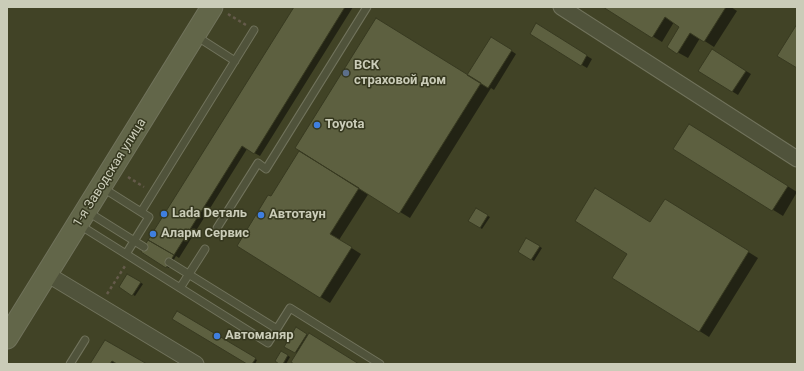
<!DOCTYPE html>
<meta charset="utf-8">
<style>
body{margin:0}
#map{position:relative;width:804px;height:371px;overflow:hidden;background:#414326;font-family:Roboto,sans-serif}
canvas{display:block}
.frame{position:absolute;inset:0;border:8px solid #caccb8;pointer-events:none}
</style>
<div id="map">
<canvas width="804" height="371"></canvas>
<div class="frame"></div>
</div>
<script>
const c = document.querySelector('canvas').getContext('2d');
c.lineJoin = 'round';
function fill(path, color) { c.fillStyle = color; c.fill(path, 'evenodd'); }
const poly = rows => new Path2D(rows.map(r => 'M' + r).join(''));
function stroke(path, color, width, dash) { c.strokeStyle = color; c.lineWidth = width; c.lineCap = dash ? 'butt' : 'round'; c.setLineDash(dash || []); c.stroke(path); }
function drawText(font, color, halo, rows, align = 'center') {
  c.font = font + ' Roboto,sans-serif'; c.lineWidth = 3; c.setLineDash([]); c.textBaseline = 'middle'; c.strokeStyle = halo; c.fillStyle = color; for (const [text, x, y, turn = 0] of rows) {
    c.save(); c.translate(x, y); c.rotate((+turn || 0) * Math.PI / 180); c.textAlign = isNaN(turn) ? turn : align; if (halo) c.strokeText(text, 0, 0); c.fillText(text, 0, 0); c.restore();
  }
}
const shadow = poly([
 [295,7,353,7,260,156,247,149,179,258,176,256,169,268,142,252],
 [605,7,731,7,737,11,714,47,700,38,688,58,668,47,681,26,674,22,662,42],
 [536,25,592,59,587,68,531,34],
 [497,41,516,54,494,90,491,88,410,218,369,193,339,240,361,254,330,303,238,245,271,197,300,151,468,76],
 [717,53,751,74,738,95,699,71],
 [699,131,797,192,783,216,675,149],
 [675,206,758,258,709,337,614,277,651,223],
 [477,210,490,217,482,229,470,221],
 [527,239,542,248,534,261,519,251],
 [128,275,143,284,135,296,120,287],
 [177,312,257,360,255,364,249,364],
 [297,329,308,335,357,364,296,364,297,353,286,346],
 [105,341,145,364,92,364],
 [282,352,290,357,286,364,281,364]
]);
const building = poly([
 [294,7,345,7,254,154,242,146,174,255,148,240,294,7],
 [603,7,726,7,704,42,690,33,677,54,667,47,679,27,665,17,652,38,603,7],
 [376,18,481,83,399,214,295,148,376,18],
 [536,23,587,55,581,66,530,34,536,23],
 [797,24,797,68,777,56,797,24],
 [491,37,512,50,488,88,467,75,491,37],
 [712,49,746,71,732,92,698,71,712,49],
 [689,124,788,186,772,211,673,149,689,124],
 [299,151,359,188,330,234,352,247,320,298,237,246,268,195,271,196,299,151],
 [595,188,650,222,665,199,749,251,699,332,612,278,627,254,575,221,595,188],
 [476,208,488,215,480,228,468,221,476,208],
 [526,238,540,246,531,260,518,252,526,238],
 [148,240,174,255,166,268,141,252,148,240],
 [127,274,141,282,132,296,119,287,127,274],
 [177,311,256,358,252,364,247,364,172,319,177,311],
 [296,327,307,334,295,353,284,347,296,327],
 [309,333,359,364,294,364,291,362,309,333],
 [105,340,147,364,117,364,112,361,110,364,90,364,105,340],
 [281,351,288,355,283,364,279,364,275,361,281,351]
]);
const path = poly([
 [228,14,246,25],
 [128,177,144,187],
 [107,294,125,266]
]);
const lane = poly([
 [196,36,235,61],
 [103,188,141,212,254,30],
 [88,212,144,247],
 [78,224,268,343,290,308,380,364],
 [217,228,258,163,266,169,367,7],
 [126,254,149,217,141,212],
 [169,262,277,329],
 [180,288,205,249],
 [70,364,85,340]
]);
const street = poly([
 [561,7,797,159],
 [47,274,196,364]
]);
const secondary = poly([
 [7,338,212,7]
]);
const markers = [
 [346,73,4,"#5c6f8a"],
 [317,125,4,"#3f7fe0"],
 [164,214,4,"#3f7fe0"],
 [261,215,4,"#3f7fe0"],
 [153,234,4,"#3f7fe0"],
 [217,336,4,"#3f7fe0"]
];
const poiNames = [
 ["ВСК",354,66],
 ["страховой дом",354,81],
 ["Toyota",325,125],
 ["Lada Dеталь",172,214],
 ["Автотаун",269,215],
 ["Аларм Сервис",161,234],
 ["Автомаляр",225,336]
];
const streetNames = [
 ["1-я Заводская улица",110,173,-58]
];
fill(shadow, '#0007');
fill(building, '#5d6040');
stroke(building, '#383a21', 1);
stroke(lane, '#71735c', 9);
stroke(street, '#71735c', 17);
stroke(secondary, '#71735c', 23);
stroke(path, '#655b4b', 2.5, [3, 3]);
stroke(lane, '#50533b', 7);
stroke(street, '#50533b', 15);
stroke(secondary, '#626649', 21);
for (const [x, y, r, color] of markers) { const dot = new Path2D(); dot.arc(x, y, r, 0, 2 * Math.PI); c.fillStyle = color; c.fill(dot); stroke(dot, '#36381f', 1.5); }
drawText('bold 13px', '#caccb8', '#36381f', poiNames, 'left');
drawText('13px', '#caccb8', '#36381f', streetNames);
</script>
